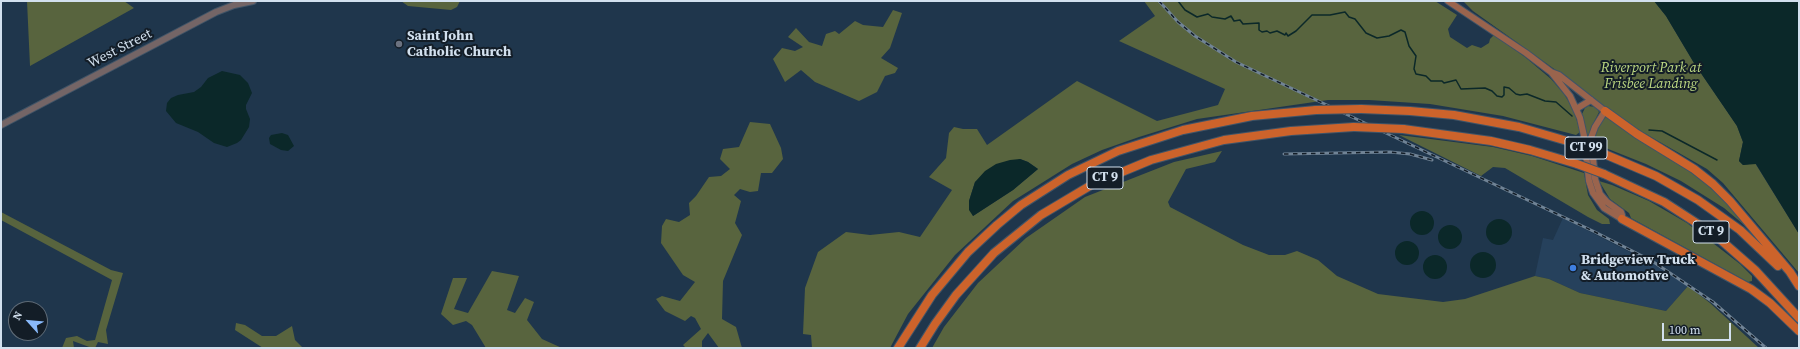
<!DOCTYPE html>
<style>
body{margin:0}
#map{position:relative;width:1800px;height:349px;overflow:hidden;background:#1f364c;font-family:"Source Serif 4",serif}
canvas{display:block}
.frame{position:absolute;inset:0;border:2px solid #d2e0ee;pointer-events:none}
.north{position:absolute;left:8px;top:301px;width:40px;height:40px;box-sizing:border-box;background:#131d27;border:1px solid #5f6b77;border-radius:50%;rotate:297deg;font-size:11px;font-weight:700;line-height:16px;text-align:center;color:#d2e0ee}
.north::after{content:'';display:block;margin:auto;width:14px;height:18px;background:#89bafc;clip-path:polygon(50% 0,100% 100%,50% 72%,0 100%)}
.scale{position:absolute;left:1662px;top:323px;width:69px;height:18px;box-sizing:border-box;border:2px solid #d2e0ee;border-top:0;padding-left:5px;font-size:12px;line-height:14px;white-space:nowrap;color:#d2e0ee;-webkit-text-stroke:3px #131d27;paint-order:stroke}
</style>
<div id="map">
<canvas width="1800" height="349"></canvas>
<div class="frame"></div>
<div class="north">N</div>
<div class="scale">100 m</div>
</div>
<script>
const c = document.querySelector('canvas').getContext('2d');
c.lineJoin = 'round';
function fill(path, color) { c.fillStyle = color; c.fill(path, 'evenodd'); }
const poly = rows => new Path2D(rows.map(r => 'M' + r).join(''));
function stroke(path, color, width, dash) { c.strokeStyle = color; c.lineWidth = width; c.lineCap = dash ? 'butt' : 'round'; c.setLineDash(dash || []); c.stroke(path); }
function drawText(font, color, halo, rows, align = 'center') {
  c.font = font + ' "Source Serif 4",serif'; c.lineWidth = 4; c.setLineDash([]); c.textBaseline = 'middle'; c.strokeStyle = halo; c.fillStyle = color; for (const [text, x, y, turn = 0] of rows) {
    c.save(); c.translate(x, y); c.rotate((+turn || 0) * Math.PI / 180); c.textAlign = isNaN(turn) ? turn : align; if (halo) c.strokeText(text, 0, 0); c.fillText(text, 0, 0); c.restore();
  }
}
const built = poly([
 [1563,218,1653,264,1688,286,1666,311,1580,293,1549,279,1535,276,1543,238,1553,240]
]);
const green = poly([
 [27,1,124,1,134,8,30,66],
 [401,1,460,1,457,7,451,10,408,6],
 [1144,1,1435,1,1457,15,1448,29,1450,37,1467,48,1472,45,1481,48,1489,43,1490,39,1494,35,1525,57,1551,79,1564,94,1574,110,1580,132,1576,135,1503,116,1430,104,1369,100,1328,100,1197,119,1139,137,1102,150,1072,164,1013,201,955,255,908,314,890,348,812,348,811,335,803,334,805,288,818,252,846,232,870,235,899,232,920,237,952,190,929,177,946,158,949,133,954,127,963,129,977,129,987,145,1077,81,1157,121,1218,105,1225,89,1119,41,1155,16],
 [1020,159,1028,162,1038,169,1013,190,973,216,969,201,975,182],
 [1463,1,1654,1,1666,16,1694,63,1737,126,1743,142,1739,161,1743,165,1755,163,1799,234,1799,273,1723,183,1707,169,1637,129,1613,113,1571,81,1473,11],
 [893,10,902,13,890,48,881,58,898,68,895,73,885,76,877,92,859,101,815,82,801,70,785,82,773,59,782,48,795,51,803,47,788,37,796,28,809,42,822,46,826,34,835,31,839,34,855,21,863,25,883,27],
 [1588,106,1596,107,1599,112,1593,124,1588,142,1582,114,1585,108],
 [1606,114,1717,190,1749,229,1724,208,1681,181,1646,164,1593,143,1597,128],
 [750,122,770,124,781,148,783,159,772,173,761,173,758,191,750,192,740,189,734,195,741,201,735,223,742,235,723,281,722,319,736,327,742,348,719,348,708,333,702,341,702,348,686,348,683,345,701,329,695,318,691,316,685,321,665,311,656,299,662,296,680,301,695,282,683,275,661,243,662,226,666,219,679,222,690,215,689,203,696,196,709,177,721,176,730,169,720,159,723,149,739,147],
 [1399,135,1493,147,1532,156,1584,173,1588,195,1597,210,1609,219,1610,224,1602,224,1588,217,1505,168,1493,167,1481,176],
 [1222,151,1215,162,1186,169,1168,202,1170,207,1243,245,1269,255,1285,255,1297,251,1318,260,1337,276,1378,294,1443,302,1465,299,1535,276,1549,279,1580,293,1666,311,1688,286,1710,303,1759,348,932,348,944,327,978,283,1026,238,1085,197,1174,162],
 [1599,181,1612,185,1649,201,1687,223,1740,264,1752,276,1752,281,1748,282,1631,218,1629,213,1610,199],
 [1,212,111,270,123,273,106,330,108,344,98,342,95,348,92,348,73,341,74,348,62,348,66,338,77,336,87,341,95,340,112,280,1,220],
 [492,271,519,276,507,310,515,313,525,298,534,302,527,320,542,339,562,348,486,348,472,325,466,321,453,325,441,314,453,278,467,278,454,309,468,313],
 [236,323,245,325,262,336,276,336,292,326,295,340,303,348,263,348,235,330]
]);
const water = poly([
 [1654,1,1799,1,1799,234,1756,164,1743,165,1739,161,1743,142,1737,126,1694,63,1666,16],
 [222,71,240,75,248,83,252,93,246,105,246,109,250,119,249,127,241,140,237,143,227,147,214,143,198,132,176,123,166,111,167,103,171,98,178,95,194,92,201,87,208,78],
 [282,133,288,135,294,146,288,151,281,150,270,144,269,138,271,135],
 [1020,159,1028,162,1038,169,1013,190,973,216,969,210,969,201,975,182,985,171,996,164,1010,160],
 '1410 223a12 12 0 1 1 24 0a12 12 0 1 1-24 0Z',
 '1486 232a13 13 0 1 1 26 0a13 13 0 1 1-26 0Z',
 '1438 237a12 12 0 1 1 24 0a12 12 0 1 1-24 0Z',
 '1395 253a12 12 0 1 1 24 0a12 12 0 1 1-24 0Z',
 '1470 265a13 13 0 1 1 26 0a13 13 0 1 1-26 0Z',
 '1423 267a12 12 0 1 1 24 0a12 12 0 1 1-24 0Z'
]);
const stream = poly([
 [1178,1,1185,10,1197,17,1208,14,1212,17,1225,19,1231,16,1234,21,1240,20,1243,24,1259,23,1259,30,1262,32,1267,31,1270,33,1277,31,1285,35,1286,33,1288,36,1296,31,1312,15,1330,15,1345,12,1349,17,1355,19,1366,33,1377,38,1389,36,1401,30,1405,32,1409,46,1416,56,1414,69,1416,74,1426,76,1431,81,1442,81,1444,83,1456,80,1461,89,1485,88,1492,91,1497,96,1502,97,1504,95,1504,87,1509,88,1516,94,1520,95,1527,94,1545,101,1556,102,1572,116],
 [1649,130,1662,131,1717,160]
]);
const secondary = poly([
 [1,125,216,12,234,5,253,1]
]);
const primary = poly([
 [1448,1,1526,53,1551,72,1570,96,1580,118,1584,136,1589,181,1593,193,1604,208,1622,219,1622,215,1621,212,1607,202,1600,194,1595,179,1591,138,1595,127,1605,111,1559,75,1551,72],
 [1576,109,1591,100]
]);
const highway = poly([
 [1361,109,1410,111,1454,115,1519,127,1574,143],
 [1605,111,1637,134,1694,169,1713,184,1730,201,1790,272,1799,286],
 [1403,129,1491,141,1530,150,1577,164],
 [1602,153,1656,176,1698,200,1740,230,1778,266],
 [1604,174,1664,202,1715,235,1755,270,1799,318],
 [1622,219,1751,289,1770,303,1799,331],
 [898,348,932,295,968,252,997,225,1021,205,1068,175,1118,151,1183,130,1252,116,1316,110],
 [920,348,935,324,956,295,994,253,1041,215,1093,184,1151,160,1224,140,1291,131,1354,127]
]);
const rail = poly([
 [1159,1,1178,22,1195,36,1236,62,1595,232,1652,261,1713,302,1766,348],
 [1284,154,1390,152,1410,154,1432,160]
]);
const highwayBridge = poly([
 [1316,110,1361,109],
 [1354,127,1403,129],
 [1574,143,1602,153],
 [1577,164,1604,174]
]);
const markers = [
 [399,44,4,"#6b7280"],
 [1573,268,4,"#3f7fe0"]
];
const shields = [
 [1586,148,42],
 [1105,178,36],
 [1711,232,36]
];
const shieldNames = [
 ["CT 99",1586,148],
 ["CT 9",1105,178],
 ["CT 9",1711,232]
];
const poiNames = [
 ["Saint John",407,36],
 ["Catholic Church",407,52],
 ["Bridgeview Truck",1581,260],
 ["& Automotive",1581,276]
];
const streetNames = [
 ["West Street",120,49,-27]
];
const parkNames = [
 ["Riverport Park at",1651,68],
 ["Frisbee Landing",1651,84]
];
fill(built, '#26415c');
fill(green, '#58643e');
fill(water, '#0b2829');
stroke(stream, '#0b2829', 1.5);
stroke(secondary, '#405467', 8);
stroke(primary, '#405467', 8);
stroke(highway, '#405467', 10);
stroke(secondary, '#746566', 6);
stroke(primary, '#9a644d', 6);
stroke(highway, '#cc632b', 8);
stroke(rail, '#708395', 3);
stroke(rail, '#131d27', 1.5, [4.5]);
stroke(highwayBridge, '#405467', 10, []);
stroke(highwayBridge, '#cc632b', 8);
for (const [x, y, r, color] of markers) { const dot = new Path2D(); dot.arc(x, y, r, 0, 2 * Math.PI); c.fillStyle = color; c.fill(dot); stroke(dot, '#131d27', 1.5); }
for (const [x, y, w] of shields) { const box = new Path2D(); box.roundRect(x - w / 2, y - 11, w, 22, 3); c.fillStyle = '#131d27'; c.fill(box); stroke(box, '#d2e0ee', 1); }
drawText('bold 13px', '#d2e0ee', null, shieldNames);
drawText('bold 14px', '#d2e0ee', '#131d27', poiNames, 'left');
drawText('14px', '#d2e0ee', '#131d27', streetNames);
drawText('italic 14px', '#bdd882', '#131d27', parkNames);
</script>
